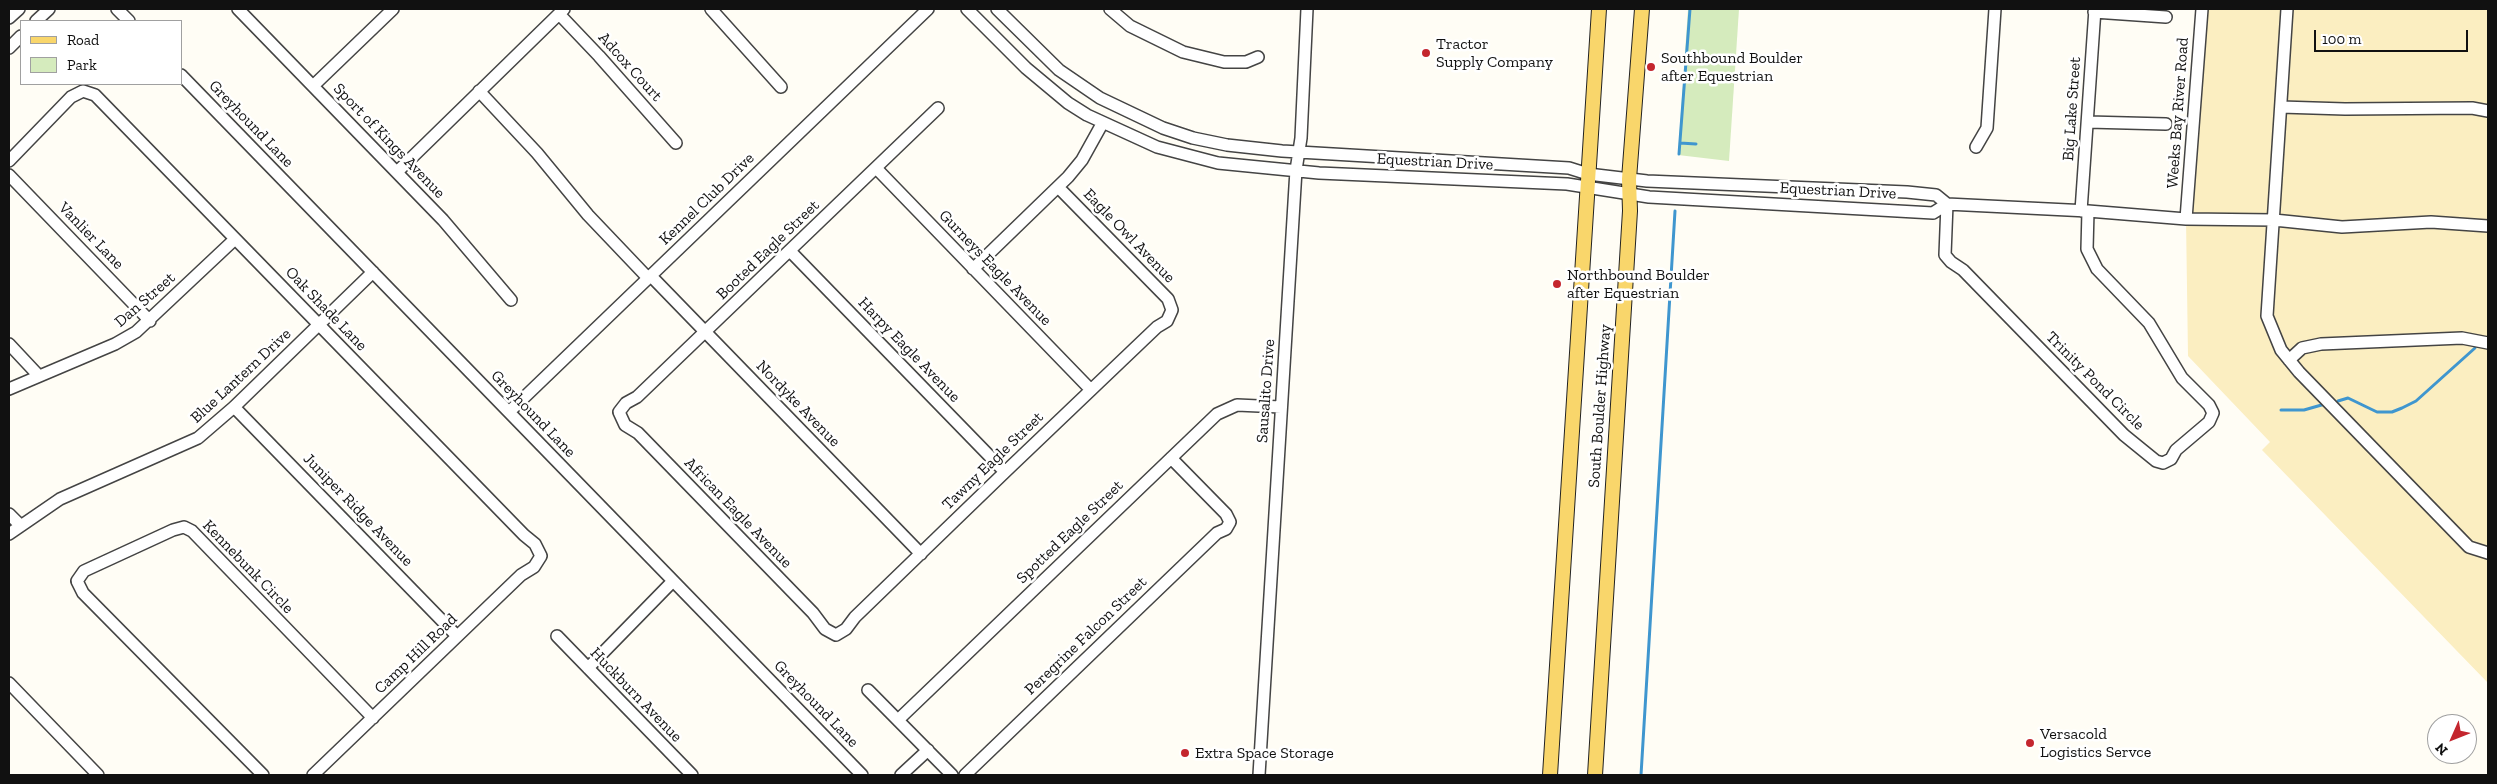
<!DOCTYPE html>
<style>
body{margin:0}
#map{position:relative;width:2497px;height:784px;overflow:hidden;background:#fffdf5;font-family:"Zilla Slab",serif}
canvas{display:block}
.frame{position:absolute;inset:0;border:10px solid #111;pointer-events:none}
.legend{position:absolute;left:20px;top:20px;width:162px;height:65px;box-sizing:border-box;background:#fff;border:1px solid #a0a0a0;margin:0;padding:6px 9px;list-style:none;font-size:15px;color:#111}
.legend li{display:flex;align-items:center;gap:10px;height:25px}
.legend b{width:25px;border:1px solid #a0a0a0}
.north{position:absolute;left:2427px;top:714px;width:50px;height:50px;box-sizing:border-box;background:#fff;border:1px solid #a0a0a0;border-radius:50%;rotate:226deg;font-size:14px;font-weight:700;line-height:20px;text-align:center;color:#111}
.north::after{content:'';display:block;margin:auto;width:18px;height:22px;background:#c4262e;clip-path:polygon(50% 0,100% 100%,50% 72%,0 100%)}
.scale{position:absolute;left:2314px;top:30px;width:154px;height:22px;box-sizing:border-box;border:2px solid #111;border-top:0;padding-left:6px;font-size:15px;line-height:18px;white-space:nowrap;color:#111;-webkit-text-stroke:4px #fff;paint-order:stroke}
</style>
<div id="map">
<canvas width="2497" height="784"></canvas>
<div class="frame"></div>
<ul class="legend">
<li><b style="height:6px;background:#f9d66b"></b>Road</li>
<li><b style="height:14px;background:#d5ebbd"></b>Park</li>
</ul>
<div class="north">N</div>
<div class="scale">100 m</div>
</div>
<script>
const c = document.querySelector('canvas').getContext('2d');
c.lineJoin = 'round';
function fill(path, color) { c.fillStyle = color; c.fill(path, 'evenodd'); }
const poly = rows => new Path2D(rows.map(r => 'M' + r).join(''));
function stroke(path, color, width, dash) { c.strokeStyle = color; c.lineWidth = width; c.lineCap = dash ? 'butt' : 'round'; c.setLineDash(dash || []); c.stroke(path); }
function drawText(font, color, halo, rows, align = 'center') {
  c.font = font + ' "Zilla Slab",serif'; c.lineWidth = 5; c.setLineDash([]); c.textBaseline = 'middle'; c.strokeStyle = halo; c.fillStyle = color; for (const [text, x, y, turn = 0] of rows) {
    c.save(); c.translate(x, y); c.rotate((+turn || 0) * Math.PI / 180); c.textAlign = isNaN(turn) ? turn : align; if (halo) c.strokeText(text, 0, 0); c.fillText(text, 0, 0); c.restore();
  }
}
const green = poly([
 [1688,9,1739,9,1729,161,1678,155]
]);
const sand = poly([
 [2205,9,2488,9,2488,683,2262,450,2270,442,2188,356,2186,219]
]);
const stream = poly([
 [1680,143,1696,144],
 [1679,154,1690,9],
 [2338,401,2348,398,2377,412,2392,412,2402,408,2416,401,2475,348],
 [2281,410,2304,410,2325,404],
 [1641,775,1675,211]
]);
const minor = poly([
 [117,9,129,21],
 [238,9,443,220,511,300],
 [711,9,781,87],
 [967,9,1026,68,1068,103,1087,115,1157,147,1218,163,1319,173,1567,184,1649,197,1933,213,1947,204],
 [997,9,1059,70,1100,98,1163,128,1193,138,1227,145,1282,151,1569,168,1588,174,1647,181,1907,192,1936,195,1947,204,2088,211,2186,219,2274,220,2342,227,2431,222,2488,226],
 [1110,9,1130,26,1183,52,1224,62,1246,62,1258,57],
 [2287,9,2267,316,2281,350,2299,372,2469,547,2488,553],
 [2094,12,2166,17],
 [559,14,599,56,676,143],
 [9,18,19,9],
 [36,21,49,9],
 [9,48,21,36],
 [181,75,862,775],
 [313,86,393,9],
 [479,91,537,153,588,215,648,278],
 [2281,107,2345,109,2472,108,2488,111],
 [938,108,637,397,626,403,619,412,625,425,638,433,813,613,825,629,836,635,846,629,855,617,1005,472,1157,327,1167,321,1172,310,1168,299,1058,187],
 [2088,122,2166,124],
 [1976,147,1987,128,1995,9],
 [9,161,71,97,83,91,95,95,524,535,535,544,541,556,534,567,521,575,313,775],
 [876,168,1091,390],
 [397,172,564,9],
 [9,175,150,321],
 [1947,204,1945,255,1951,262,1963,270,2124,435,2156,461,2163,463,2171,459,2176,450,2209,422,2213,413,2209,405,2182,378,2149,323,2097,269,2087,249,2088,211],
 [2081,211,2095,9],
 [2186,219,2202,9],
 [790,251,1005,472],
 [973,269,1068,177,1082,160,1102,124],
 [651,276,921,554],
 [9,344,39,376],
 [2289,360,2302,348,2321,344,2462,338,2488,343],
 [9,389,115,344,136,332,235,239],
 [234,407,457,636],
 [509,412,928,9],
 [9,514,20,525],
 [9,534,60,499,198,438,234,407,373,272],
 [557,636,692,775],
 [588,668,673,581],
 [9,683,98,775],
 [868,690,952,775],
 [898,720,1217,414,1237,405,1281,407],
 [263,775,83,593,77,581,84,571,173,530,184,527,192,531,373,718],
 [901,775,928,750],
 [965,775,1217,533,1226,529,1230,522,1226,514,1171,458],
 [1259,775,1296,170,1301,138,1307,9]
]);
const major = poly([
 [1550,775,1599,9],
 [1595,775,1630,211,1629,179,1642,9]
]);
const markers = [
 [1426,53,5,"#c4262e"],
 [1651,67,5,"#c4262e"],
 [1557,284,5,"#c4262e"],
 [2030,743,5,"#c4262e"],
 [1185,753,5,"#c4262e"]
];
const poiNames = [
 ["Tractor",1436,44],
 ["Supply Company",1436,62],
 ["Southbound Boulder",1661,58],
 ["after Equestrian",1661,76],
 ["Northbound Boulder",1567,275],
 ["after Equestrian",1567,293],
 ["Versacold",2040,734],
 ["Logistics Servce",2040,752],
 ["Extra Space Storage",1195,753]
];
const streetNames = [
 ["Adcox Court",630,67,48],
 ["Big Lake Street",2072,109,-86],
 ["Weeks Bay River Road",2178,113,-86],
 ["Greyhound Lane",251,124,46],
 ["Sport of Kings Avenue",389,141,46],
 ["Equestrian Drive",1435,162,3],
 ["Equestrian Drive",1838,191,3],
 ["Kennel Club Drive",707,199,-44],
 ["Vanlier Lane",91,236,46],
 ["Eagle Owl Avenue",1129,236,46],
 ["Booted Eagle Street",768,250,-44],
 ["Gurneys Eagle Avenue",995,268,46],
 ["Dan Street",145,300,-41],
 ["Oak Shade Lane",326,309,46],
 ["Harpy Eagle Avenue",909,350,46],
 ["Blue Lantern Drive",241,376,-43],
 ["Trinity Pond Circle",2095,381,45],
 ["Sausalito Drive",1266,391,-86],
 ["Nordyke Avenue",798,404,46],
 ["South Boulder Highway",1600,406,-86],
 ["Greyhound Lane",533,414,46],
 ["Tawny Eagle Street",993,461,-44],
 ["Juniper Ridge Avenue",358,510,46],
 ["African Eagle Avenue",738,513,46],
 ["Spotted Eagle Street",1070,532,-44],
 ["Kennebunk Circle",248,567,46],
 ["Peregrine Falcon Street",1086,636,-44],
 ["Camp Hill Road",416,654,-44],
 ["Huckburn Avenue",636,695,46],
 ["Greyhound Lane",816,704,46]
];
fill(green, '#d5ebbd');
fill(sand, '#fbeec1');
stroke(stream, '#3f96cf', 3);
stroke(minor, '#444', 14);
stroke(major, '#222', 16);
stroke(minor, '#fff', 11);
stroke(major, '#f9d66b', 14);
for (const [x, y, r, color] of markers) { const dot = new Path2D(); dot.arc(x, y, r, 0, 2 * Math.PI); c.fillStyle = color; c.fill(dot); stroke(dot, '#fff', 2); }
drawText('16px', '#111', '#fff', poiNames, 'left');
drawText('16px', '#111', '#fff', streetNames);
</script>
